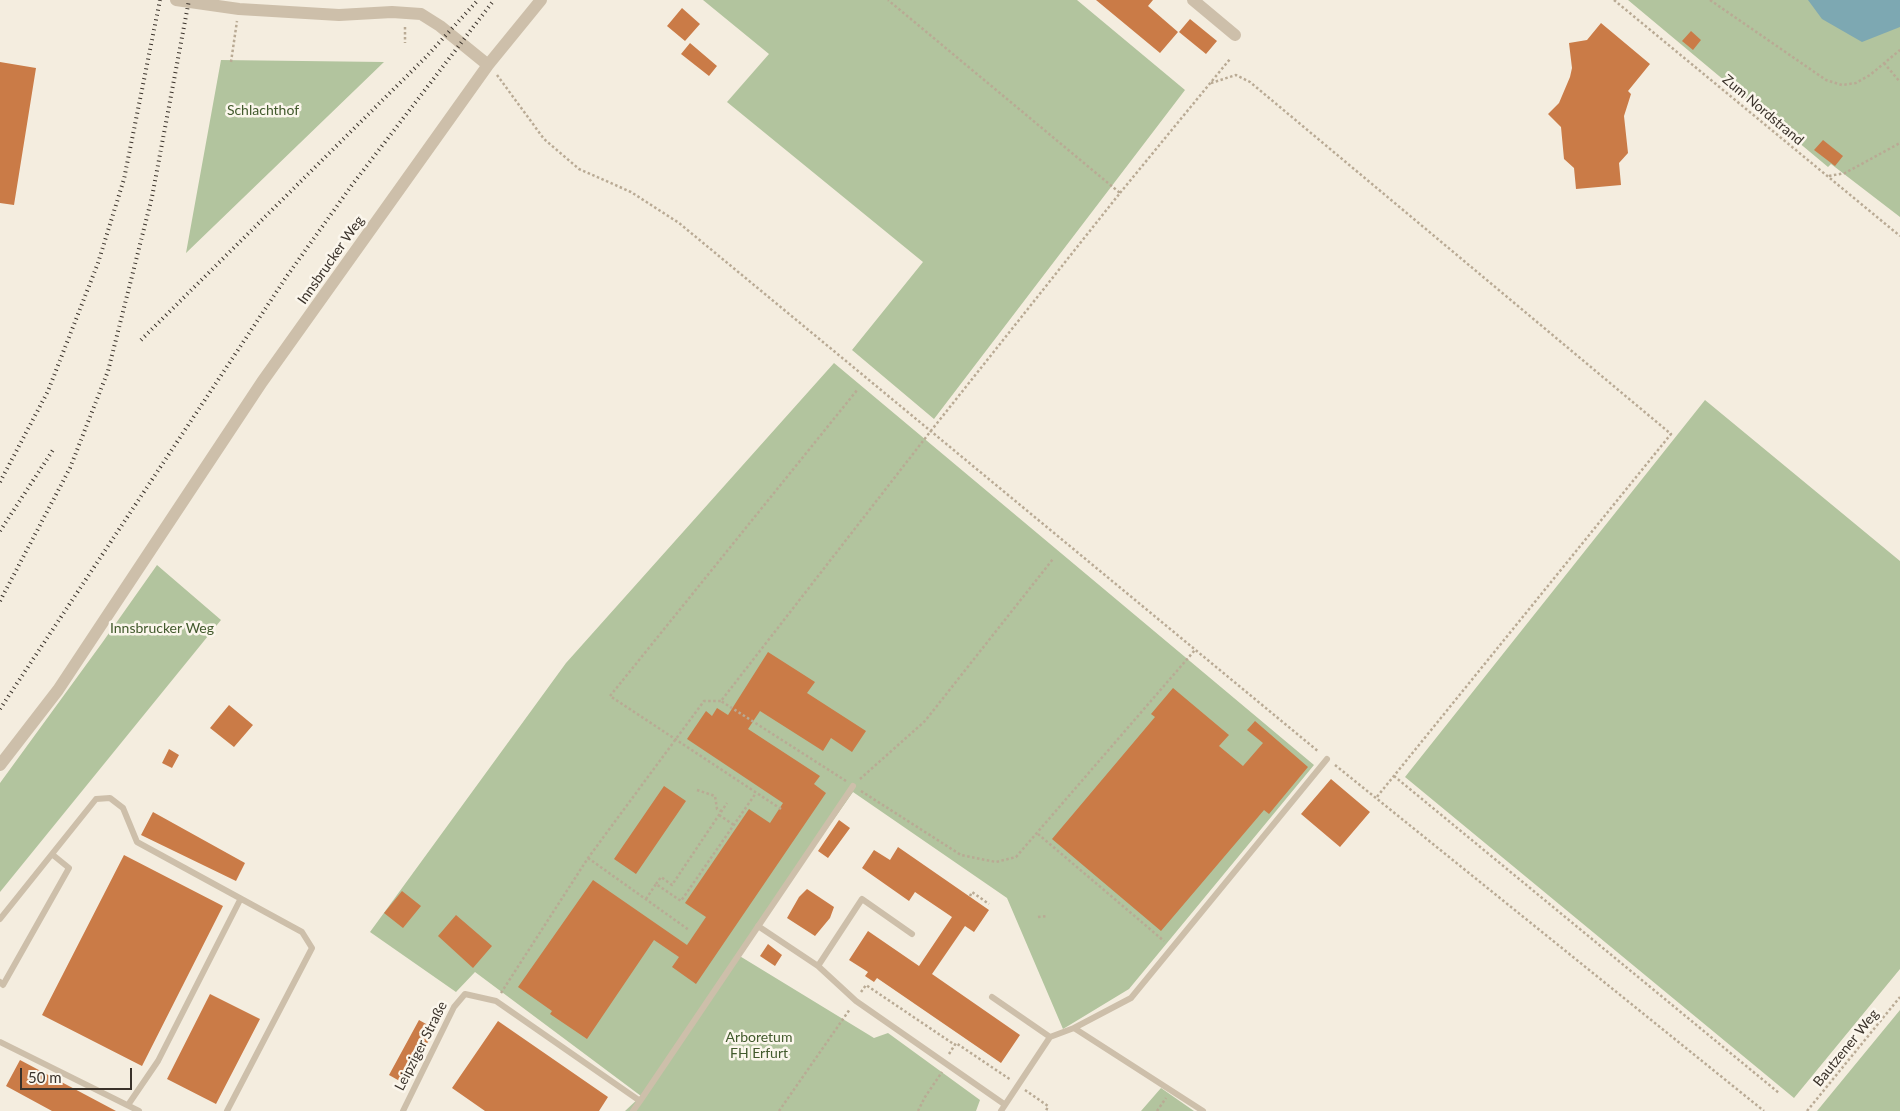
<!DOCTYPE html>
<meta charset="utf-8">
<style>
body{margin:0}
#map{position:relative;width:1900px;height:1111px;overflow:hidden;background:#f4eddf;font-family:Lato,sans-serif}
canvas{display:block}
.scale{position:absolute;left:20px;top:1068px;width:112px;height:22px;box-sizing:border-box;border:2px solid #3a322a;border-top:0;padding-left:6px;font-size:15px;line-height:18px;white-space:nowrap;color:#3a322a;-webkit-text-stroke:4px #fbf6ec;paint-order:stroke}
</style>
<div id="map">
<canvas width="1900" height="1111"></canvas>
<div class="scale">50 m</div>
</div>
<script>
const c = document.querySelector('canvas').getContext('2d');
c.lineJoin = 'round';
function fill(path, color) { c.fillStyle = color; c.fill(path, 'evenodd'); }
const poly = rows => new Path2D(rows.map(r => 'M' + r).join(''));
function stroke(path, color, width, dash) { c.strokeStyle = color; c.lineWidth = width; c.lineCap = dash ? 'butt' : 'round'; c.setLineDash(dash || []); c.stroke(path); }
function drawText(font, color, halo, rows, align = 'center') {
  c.font = font + ' Lato,sans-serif'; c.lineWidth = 5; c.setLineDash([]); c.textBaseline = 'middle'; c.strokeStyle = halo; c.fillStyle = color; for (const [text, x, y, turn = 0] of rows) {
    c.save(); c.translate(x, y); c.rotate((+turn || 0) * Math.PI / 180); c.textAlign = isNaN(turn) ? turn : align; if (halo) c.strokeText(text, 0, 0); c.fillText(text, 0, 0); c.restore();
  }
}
const green = poly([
 [703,0,1077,0,1185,90,934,419,852,350,923,262,727,102,769,54],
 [1628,0,1900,0,1900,217,1831,164,1828,167],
 [221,60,384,62,186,253],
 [834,363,1314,765,1129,989,1063,1029,1007,898,853,792,738,955,874,1038,888,1033,980,1100,976,1111,625,1111,641,1096,475,972,456,992,370,932,566,663],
 [1705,400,1900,561,1900,969,1794,1098,1405,777],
 [157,565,221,620,0,892,0,783,102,643],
 [1900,1010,1900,1111,1817,1111],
 [1161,1088,1194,1111,1141,1111]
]);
const water = poly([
 [1808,0,1900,0,1900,27,1862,42,1822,19]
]);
const building = poly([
 [1096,0,1153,0,1148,6,1178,32,1160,53],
 [682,8,700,24,685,41,667,26],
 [1190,19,1217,41,1206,54,1179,32],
 [1601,23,1650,64,1628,91,1631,94,1624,116,1628,153,1619,163,1621,185,1576,189,1574,168,1564,159,1561,127,1548,114,1559,103,1570,77,1572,68,1569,43,1587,40],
 [1691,31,1701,40,1693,50,1682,41],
 [690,43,717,66,709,76,681,54],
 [0,62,36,68,14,205,0,203],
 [1823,140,1843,156,1835,166,1814,150],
 [768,652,815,682,807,693,866,731,852,752,831,738,823,751,760,711,748,729,820,776,814,784,826,793,696,984,672,967,679,957,654,940,587,1039,550,1014,552,1011,518,987,593,880,687,945,706,917,685,903,749,809,770,823,783,803,687,739,706,711,712,716,717,708,728,715],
 [1173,688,1229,735,1219,746,1243,766,1263,743,1247,730,1255,721,1308,767,1269,814,1264,810,1161,931,1052,839,1155,717,1151,714],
 [229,705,253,725,234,747,210,728],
 [169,749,179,755,172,768,162,763],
 [1331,779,1370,812,1340,847,1301,814],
 [664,786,686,801,636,874,614,859],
 [153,812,245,863,236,881,141,835],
 [839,820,850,828,828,858,818,851],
 [898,847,989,910,974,932,965,926,932,974,1020,1035,1001,1063,877,978,874,982,865,976,868,972,849,960,868,931,919,966,952,917,915,892,909,901,862,868,874,850,890,860],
 [124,855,223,906,142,1066,42,1015],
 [807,889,834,907,830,918,815,936,787,918,799,897],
 [402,891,421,906,403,928,384,913],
 [456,915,492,946,473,968,438,936],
 [768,944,782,955,775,966,760,956],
 [210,994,260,1019,216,1104,167,1079],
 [419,1020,435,1029,405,1084,389,1075],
 [498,1021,608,1097,599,1111,485,1111,452,1088],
 [20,1060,116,1111,52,1111,6,1086]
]);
const path = poly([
 [1614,0,1900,236],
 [1710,0,1826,80,1842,85,1856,83,1870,75,1900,50],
 [405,27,405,43],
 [231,62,237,21],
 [1884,63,1900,82],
 [497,75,544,139,579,169,631,192,679,223,1319,752],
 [1211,83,1236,75,1250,82,1671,434,1376,798],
 [1829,176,1845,173,1900,143],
 [1120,193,1230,59],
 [1335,765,1764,1111],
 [1394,776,1779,1093],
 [860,779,925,721,1053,559],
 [846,781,721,701,930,432,1120,193,888,0],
 [697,790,715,796,717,809,721,811],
 [861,791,961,855,996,862,1016,857,1195,650],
 [781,809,610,696,858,389],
 [719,815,734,825],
 [1038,834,1164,941],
 [588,858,689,930],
 [656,884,661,877,672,885,727,803],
 [970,896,972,892,989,904],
 [646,899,656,884,681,901,756,793],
 [1038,917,1047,916],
 [861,992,866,985,955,1045],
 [501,993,588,858,704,701,721,701],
 [949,1054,956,1043,1011,1080],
 [1025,1090,1048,1106,1046,1111],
 [779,1111,850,1009],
 [918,1111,925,1097,942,1072],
 [1157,1111,1166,1098],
 [1807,1111,1900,997]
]);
const lane = poly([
 [0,919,96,799,110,798,123,808,137,842,302,932,312,948,227,1111],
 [758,926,818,966,862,899,912,934],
 [818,966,856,1001,1004,1104],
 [0,982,3,985,69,868,53,855],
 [992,997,1050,1037],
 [1074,1028,1203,1111],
 [0,1042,139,1111],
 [640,1101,853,786],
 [128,1105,158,1061,240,900],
 [403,1111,454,1007,465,994,496,1001,640,1101,633,1111],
 [1001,1111,1050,1037,1074,1028,1131,998,1327,759]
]);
const street = poly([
 [176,0,239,9,339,15,392,12,421,14,440,26,488,65],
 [1193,0,1235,35],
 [0,765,58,690,262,382,488,65,541,0]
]);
const rail = poly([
 [141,340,426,57,478,0],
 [0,482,48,391,98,263,124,179,160,0],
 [0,531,53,450],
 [0,601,70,468,108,371,152,197,189,0],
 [0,709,287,276,352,185,494,0]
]);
const parkNames = [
 ["Schlachthof",263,110],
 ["Innsbrucker Weg",162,628],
 ["Arboretum",759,1037],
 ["FH Erfurt",759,1053]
];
const streetNames = [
 ["Zum Nordstrand",1763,110,40],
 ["Innsbrucker Weg",331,260,-55],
 ["Leipziger Straße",421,1046,-63],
 ["Bautzener Weg",1846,1048,-51]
];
fill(green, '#b2c49e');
fill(water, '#7da8b2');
fill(building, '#ca7b47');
stroke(path, '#b9aa94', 2.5, [2.5, 2.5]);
stroke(lane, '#cdbfaa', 6);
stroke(street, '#cdbfaa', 12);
stroke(rail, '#3a322a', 4, [1, 4]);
drawText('14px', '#425a2d', '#fbf6ec', parkNames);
drawText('14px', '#3a322a', '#fbf6ec', streetNames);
</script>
